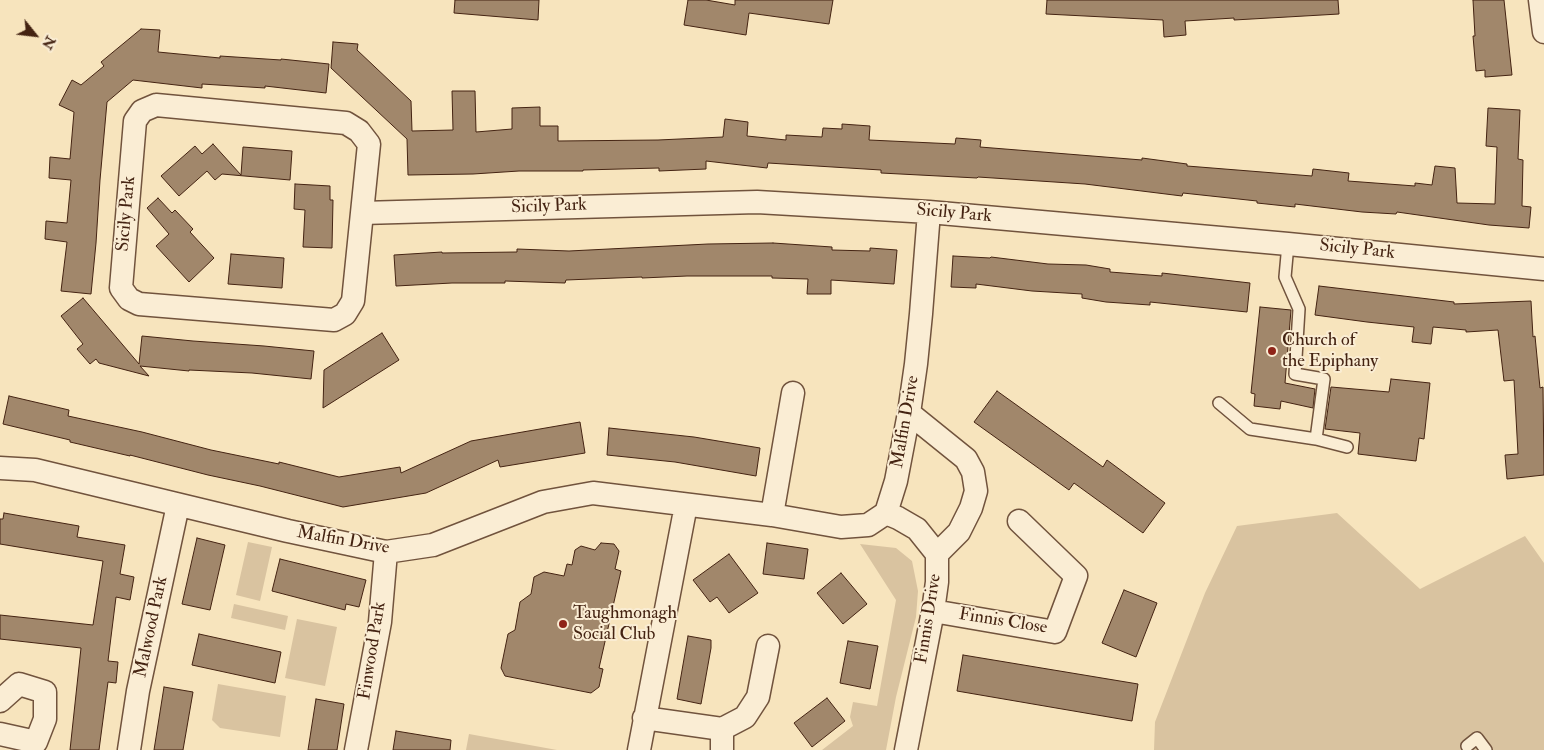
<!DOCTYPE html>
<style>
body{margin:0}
#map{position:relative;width:1544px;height:750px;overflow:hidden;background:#f7e4bd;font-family:"IM FELL Double Pica",serif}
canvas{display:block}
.north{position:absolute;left:10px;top:10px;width:50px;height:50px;-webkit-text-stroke:4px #faedd4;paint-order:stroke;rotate:119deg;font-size:14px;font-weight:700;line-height:20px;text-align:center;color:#442312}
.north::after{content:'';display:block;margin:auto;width:18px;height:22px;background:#442312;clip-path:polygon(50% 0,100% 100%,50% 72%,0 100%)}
</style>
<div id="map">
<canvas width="1544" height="750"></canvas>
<div class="north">N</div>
</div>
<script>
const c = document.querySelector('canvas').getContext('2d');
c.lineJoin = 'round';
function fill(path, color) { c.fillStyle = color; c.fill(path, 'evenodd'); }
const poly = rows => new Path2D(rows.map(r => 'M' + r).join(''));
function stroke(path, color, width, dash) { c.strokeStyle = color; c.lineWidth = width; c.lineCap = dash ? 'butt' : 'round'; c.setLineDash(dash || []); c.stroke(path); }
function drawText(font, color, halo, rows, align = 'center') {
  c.font = font + ' "IM FELL Double Pica",serif'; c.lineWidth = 4; c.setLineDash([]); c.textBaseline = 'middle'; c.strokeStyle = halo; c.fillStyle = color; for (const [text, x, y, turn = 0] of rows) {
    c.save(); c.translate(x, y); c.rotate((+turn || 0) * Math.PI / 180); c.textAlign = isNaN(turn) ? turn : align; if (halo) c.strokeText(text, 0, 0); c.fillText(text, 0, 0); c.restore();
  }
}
const green = poly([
 [1337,513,1420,589,1525,536,1544,563,1544,750,1154,750,1155,722,1205,593,1237,526],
 [248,542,272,547,260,601,236,595],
 [860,544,896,548,912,561,918,591,916,617,896,697,886,750,822,750,853,726,850,717,853,702,877,706,896,600],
 [234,604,288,616,285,630,231,618],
 [297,619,337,627,325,686,285,678],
 [218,684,286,696,280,737,220,728,212,720],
 [469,734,557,750,466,750]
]);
const building = poly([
 [455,0,539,0,538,20,454,13,455,0],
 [688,0,706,0,735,5,735,0,833,0,829,24,749,13,746,35,684,25,688,0],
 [1047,0,1338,0,1339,14,1287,17,1234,20,1234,18,1185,21,1186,35,1164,37,1163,20,1046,14,1047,0],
 [1473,0,1504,0,1512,75,1485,77,1485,70,1476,71,1473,36,1475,36,1473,0],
 [141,29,160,30,158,52,220,58,220,56,281,60,281,59,329,64,326,93,265,86,265,88,202,84,202,88,133,80,107,102,100,180,96,243,91,294,61,291,67,242,45,239,46,221,67,223,71,180,49,178,50,157,70,159,74,112,59,105,72,80,81,85,104,66,101,62,141,29],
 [333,42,358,44,357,50,411,101,412,131,453,130,452,91,475,91,476,132,512,129,512,108,540,107,540,126,558,126,558,141,658,140,723,137,725,119,748,122,747,136,786,140,786,135,822,137,823,128,842,129,842,124,870,126,869,140,955,144,956,138,981,140,980,147,1142,160,1142,158,1187,164,1187,166,1312,176,1313,169,1349,173,1348,181,1415,186,1415,183,1432,185,1435,166,1455,168,1457,203,1495,204,1497,147,1486,146,1488,108,1520,110,1518,159,1523,160,1522,206,1531,207,1529,228,1489,225,1397,212,1396,214,1362,212,1295,204,1295,207,1257,203,1257,201,1183,193,1182,196,1085,184,978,177,977,178,881,173,881,170,768,163,767,168,706,161,706,169,659,171,659,168,583,170,583,171,519,171,473,174,408,175,407,139,331,68,333,42],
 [213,144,241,175,243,147,292,151,290,180,222,174,215,180,207,171,179,196,161,176,195,146,202,154,213,144],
 [295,184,330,186,330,200,333,200,332,248,303,247,305,210,294,209,295,184],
 [158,198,172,213,175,210,193,229,190,232,214,258,189,282,156,246,169,234,147,208,158,198],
 [773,243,832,247,832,250,870,251,870,248,897,250,894,284,831,280,831,294,807,294,808,279,772,278,772,276,687,276,642,278,642,277,566,280,565,283,505,281,505,283,452,283,396,286,394,255,442,252,442,253,517,252,517,249,569,251,708,244,773,243],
 [231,254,284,258,282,288,228,284,231,254],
 [953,256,990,258,991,257,1048,264,1086,265,1110,269,1110,272,1162,276,1162,273,1250,283,1247,312,1150,302,1150,305,1106,302,1082,298,1082,294,1032,291,976,284,976,288,951,287,953,256],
 [1319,286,1454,302,1454,304,1531,301,1533,337,1535,336,1540,388,1543,387,1544,475,1507,479,1505,455,1518,454,1514,380,1504,381,1498,330,1466,332,1466,330,1433,327,1431,344,1412,342,1414,327,1367,322,1315,315,1319,286],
 [83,298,139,364,142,336,193,341,264,346,314,351,311,379,252,373,189,370,189,371,140,366,149,376,99,363,96,359,90,364,77,349,83,344,61,316,83,298],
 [1260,307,1291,310,1285,383,1315,389,1313,408,1281,401,1280,409,1254,406,1255,394,1251,393,1260,307],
 [382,333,399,360,323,408,324,370,382,333],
 [1391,379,1430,383,1424,439,1419,438,1416,461,1358,454,1360,433,1325,429,1331,387,1389,392,1391,379],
 [997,391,1103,467,1107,460,1165,503,1143,533,1074,483,1069,490,974,422,997,391],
 [9,396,69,410,68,416,142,432,211,450,279,464,279,462,339,477,400,467,401,473,471,441,580,422,585,453,500,467,498,460,426,493,343,507,260,486,208,475,130,455,130,456,70,442,70,440,3,424,9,396],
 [609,428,694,437,760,448,756,476,675,462,607,455,609,428],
 [4,513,79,526,77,537,125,545,120,574,134,577,130,600,116,597,108,661,118,662,116,683,108,682,99,750,70,750,81,648,0,639,0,615,93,625,103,561,0,544,0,519,3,519,4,513],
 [197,538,225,545,210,610,182,604,197,538],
 [601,543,614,544,619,551,615,569,621,571,599,668,603,669,599,687,591,693,505,676,501,668,508,634,515,630,520,602,531,594,534,577,544,572,564,576,567,564,572,565,575,550,581,546,595,550,601,543],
 [767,543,808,549,804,579,763,574,767,543],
 [729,554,758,593,729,613,717,597,710,602,693,580,729,554],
 [280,559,366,580,359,607,346,604,345,610,272,591,280,559],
 [841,573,867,604,843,624,817,593,841,573],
 [1124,590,1157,603,1136,657,1102,643,1124,590],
 [199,634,281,652,275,683,192,665,199,634],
 [688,636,711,640,711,648,701,704,677,699,688,636],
 [848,641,878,646,870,689,840,683,848,641],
 [963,655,1138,684,1132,721,957,691,963,655],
 [164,687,193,692,183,750,154,750,164,687],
 [827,698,845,721,812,747,794,723,827,698],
 [316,699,344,704,337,750,308,750,316,699],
 [396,731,451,740,450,750,393,750,396,731]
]);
const service = poly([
 [1288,244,1285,277,1299,309,1295,374,1324,379,1316,439],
 [1219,403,1250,429,1316,439,1347,447],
 [1467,746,1477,738,1486,750]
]);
const minor = poly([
 [1540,0,1544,32],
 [156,105,346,123,359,131,369,144,353,301,345,314,334,320,139,304,129,299,121,288,135,121,142,111,156,105],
 [362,213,757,202,929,212,1288,244,1544,269],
 [909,413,966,459,973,472,976,491,971,508,959,532,937,554],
 [0,468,35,470,288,531,386,552,433,545,543,502,593,493,772,515,841,527,868,525,886,513,896,481,909,413,916,364,921,314,929,212],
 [886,513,898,518,917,529,937,554,937,582,933,611,906,750],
 [772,515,793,393],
 [933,611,1055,632,1076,576,1019,521],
 [0,701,19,684,45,692,45,719,36,742,0,734],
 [644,718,722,729,745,717,758,697,768,646],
 [722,729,722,750],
 [129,750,138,691,178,505],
 [356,750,380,622,386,552],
 [639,750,686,505]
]);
const markers = [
 [1272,351,5,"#8f2418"],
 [563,624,5,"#8f2418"]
];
const streetNames = [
 ["Sicily Park",549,207,-2],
 ["Sicily Park",127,214,-85],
 ["Sicily Park",954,214,5],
 ["Sicily Park",1357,250,6],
 ["Malfin Drive",906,422,-80],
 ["Malfin Drive",343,541,10],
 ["Finnis Drive",929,619,-81],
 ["Finnis Close",1003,622,9],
 ["Malwood Park",152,627,-78],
 ["Finwood Park",373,651,-81]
];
const poiNames = [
 ["Church of",1282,341],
 ["the Epiphany",1282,362],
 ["Taughmonagh",573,614],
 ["Social Club",573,635]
];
fill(green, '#d9c3a0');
fill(building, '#a1876b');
stroke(building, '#442312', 1);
stroke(service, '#71533d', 14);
stroke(minor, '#71533d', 25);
stroke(service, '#faedd4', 11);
stroke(minor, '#faedd4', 22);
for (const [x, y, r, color] of markers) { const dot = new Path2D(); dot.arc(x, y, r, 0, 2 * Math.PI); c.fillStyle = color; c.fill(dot); stroke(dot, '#faedd4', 2); }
drawText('18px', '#442312', '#faedd4', streetNames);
drawText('18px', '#442312', '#faedd4', poiNames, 'left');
</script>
